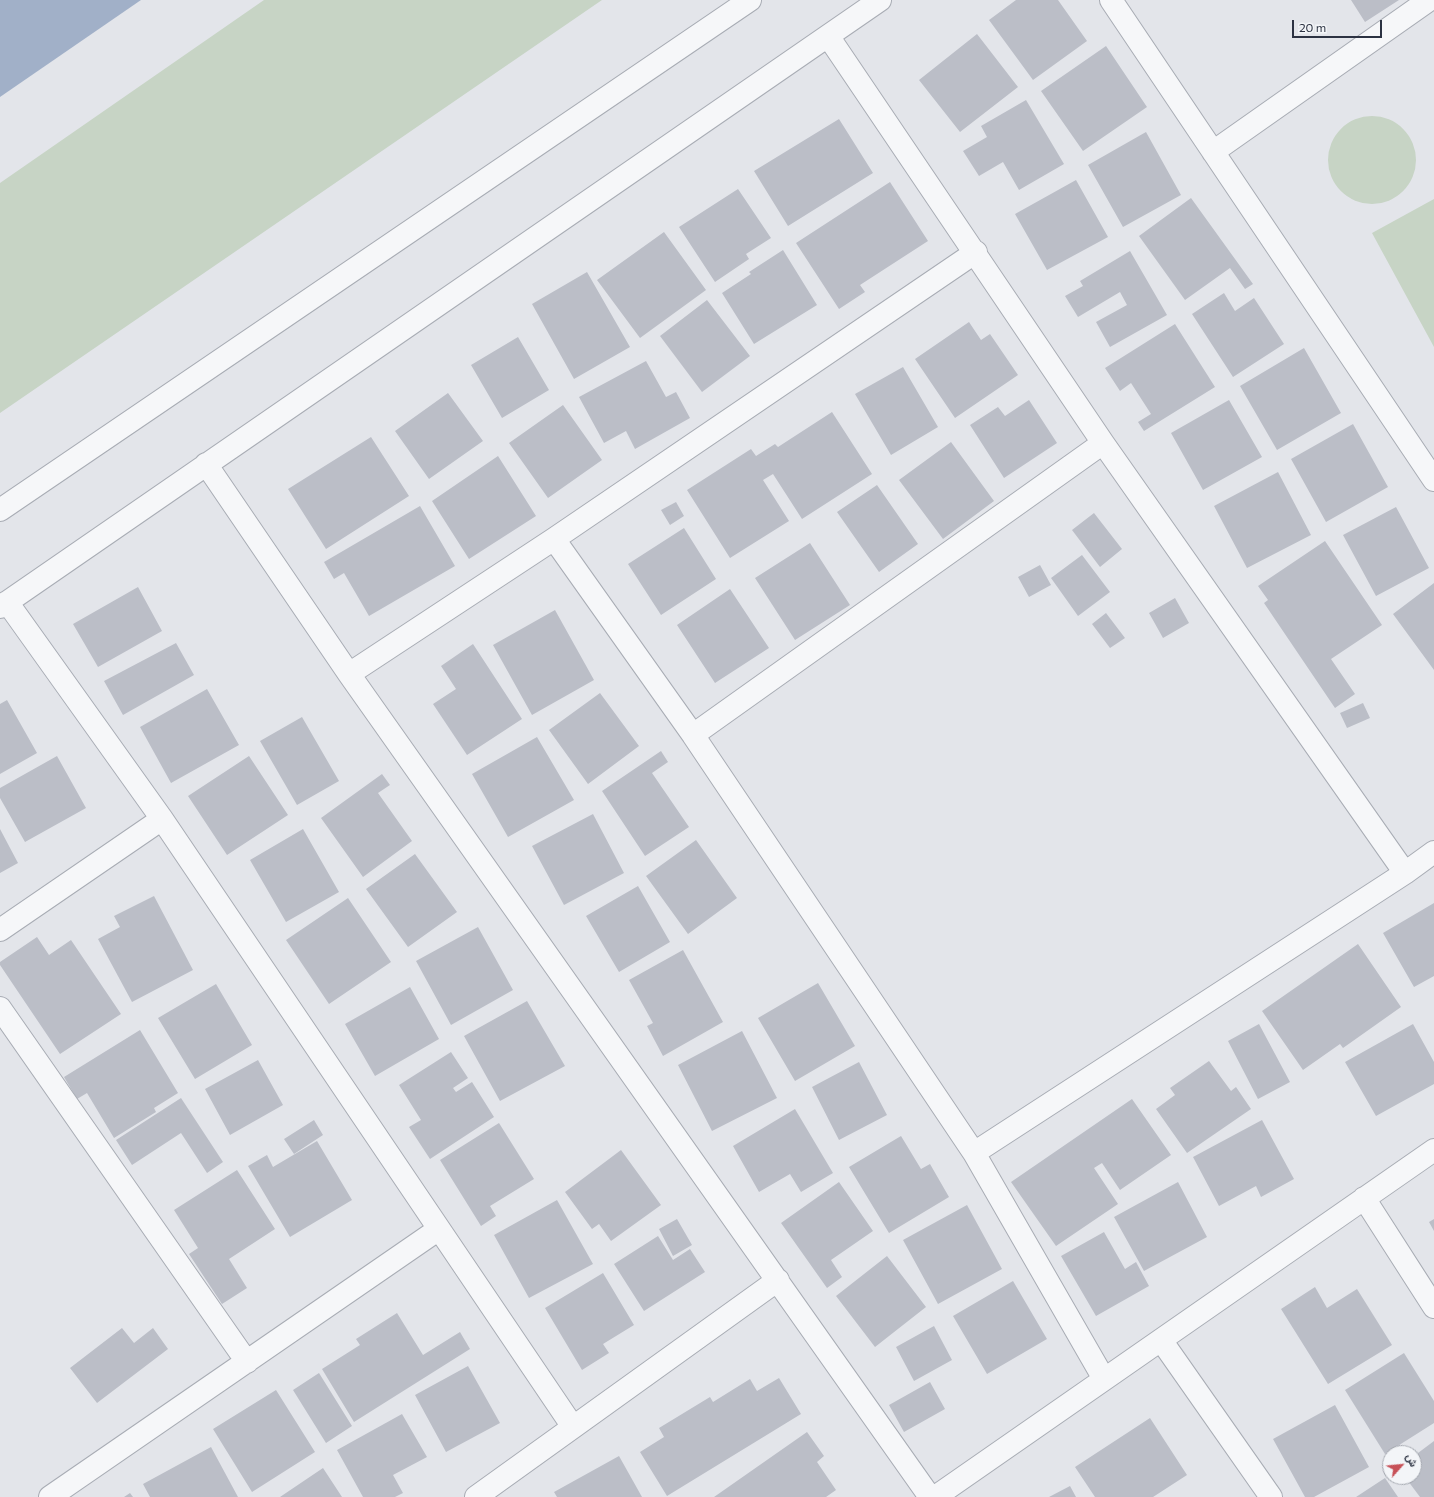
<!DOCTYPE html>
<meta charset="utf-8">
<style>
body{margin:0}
#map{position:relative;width:1434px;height:1497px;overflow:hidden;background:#e3e5ea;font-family:Commissioner,Vazirmatn,sans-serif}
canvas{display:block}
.north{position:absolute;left:1382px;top:1445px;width:40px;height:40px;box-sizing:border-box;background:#f3f5f8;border:1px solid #a3a7af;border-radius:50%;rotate:63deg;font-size:11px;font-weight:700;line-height:16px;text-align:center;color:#2c3242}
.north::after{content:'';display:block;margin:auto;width:14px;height:18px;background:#c75158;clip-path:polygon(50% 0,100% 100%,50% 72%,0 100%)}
.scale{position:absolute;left:1292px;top:20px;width:90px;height:18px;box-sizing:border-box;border:2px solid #2c3242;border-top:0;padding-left:5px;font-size:12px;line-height:14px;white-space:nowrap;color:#2c3242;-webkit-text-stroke:3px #f3f5f8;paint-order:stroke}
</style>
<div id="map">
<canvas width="1434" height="1497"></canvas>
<div class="north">ش</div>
<div class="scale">20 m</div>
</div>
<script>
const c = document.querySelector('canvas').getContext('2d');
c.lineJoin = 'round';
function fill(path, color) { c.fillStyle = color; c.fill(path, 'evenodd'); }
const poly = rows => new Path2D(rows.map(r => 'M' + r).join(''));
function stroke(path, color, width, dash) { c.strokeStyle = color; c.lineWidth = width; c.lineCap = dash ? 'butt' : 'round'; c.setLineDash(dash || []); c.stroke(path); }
const green = poly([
 [264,0,602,0,0,413,0,183],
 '1328 160a44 44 0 1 1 88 0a44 44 0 1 1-88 0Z',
 [1434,199,1434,347,1372,233]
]);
const water = poly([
 [0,0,141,0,0,97]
]);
const building = poly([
 [1016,0,1058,0,1087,41,1033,80,989,20],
 [1351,0,1399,0,1365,22],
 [977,34,1018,87,960,132,919,80],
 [1106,46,1147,107,1083,151,1041,91],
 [1026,100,1064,164,1019,190,1003,162,979,176,963,151,987,137,981,126],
 [839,119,873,173,788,226,754,171],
 [1146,132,1181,195,1123,227,1088,165],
 [1076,180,1108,237,1047,270,1015,214],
 [890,182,928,241,860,285,865,292,839,309,796,243],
 [738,189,771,238,746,254,749,259,715,282,679,227],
 [1191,198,1253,284,1245,289,1230,268,1185,300,1139,236],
 [664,232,706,290,640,338,597,280],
 [783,250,817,305,754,344,722,293,751,274,749,272],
 [1130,251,1167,315,1110,347,1096,322,1127,305,1120,292,1078,317,1065,296,1083,286,1080,281],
 [587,272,630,347,574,379,532,304],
 [1224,293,1235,311,1254,298,1284,344,1233,377,1192,314],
 [707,300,750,356,702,392,660,336],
 [969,322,981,340,990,334,1018,375,955,418,915,359],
 [1175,324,1215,387,1144,431,1138,422,1151,414,1131,383,1120,391,1105,368],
 [518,337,549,390,502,418,471,365],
 [1304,348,1341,413,1277,450,1240,386],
 [646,361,666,397,676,392,690,418,635,449,626,431,604,443,579,397],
 [903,367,938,427,891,455,855,394],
 [448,393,483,441,429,479,395,431],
 [1029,400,1057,443,1004,478,970,425,998,407,1005,416],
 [1229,400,1262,457,1203,490,1171,433],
 [563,405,602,460,548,498,509,443],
 [832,412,872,474,802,519,773,474,763,480,789,521,730,558,687,490,751,449,756,456,775,444,778,447],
 [1353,424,1388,487,1326,522,1291,459],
 [371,437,409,496,326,549,288,489],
 [951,442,994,501,943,539,899,480],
 [498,456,536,516,469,559,432,501],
 [1278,472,1311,535,1247,568,1214,506],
 [877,485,918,544,879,572,837,512],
 [676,502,684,516,670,525,661,510],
 [420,506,455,566,369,616,344,573,334,579,324,562],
 [1396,507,1429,568,1376,596,1343,535],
 [1094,513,1122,549,1100,567,1072,530],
 [684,528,716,579,661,615,628,564],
 [1325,541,1382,625,1331,659,1355,694,1335,708,1264,603,1268,600,1258,586],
 [810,543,850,605,795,640,755,578],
 [1082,555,1110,592,1078,616,1051,578],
 [1040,565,1051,585,1029,597,1018,577],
 [1434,583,1434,670,1393,614],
 [138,587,162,631,98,667,73,624],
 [730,589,769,648,715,683,677,625],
 [1175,598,1189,623,1163,638,1149,613],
 [555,610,594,680,532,715,493,645],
 [1106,613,1125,638,1110,648,1092,624],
 [176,643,194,675,123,715,104,681],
 [473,644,522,719,467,755,433,704,456,689,441,666],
 [207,689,239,745,171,783,140,727],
 [600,693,639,746,588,784,549,730],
 [7,700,37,753,0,774,0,704],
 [1363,703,1370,718,1347,728,1340,713],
 [302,717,339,781,297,805,260,741],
 [537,737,574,800,508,837,472,774],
 [661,751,668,762,652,773,689,827,645,856,602,791],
 [57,756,86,808,25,842,0,798,0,788],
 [249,756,288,815,227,855,188,796],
 [382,774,390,785,378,793,412,841,363,877,321,818],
 [593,814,624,873,564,905,532,846],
 [0,829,18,863,0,873],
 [303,829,339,892,286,922,250,860],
 [696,840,737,898,688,934,646,876],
 [415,854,457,912,408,947,366,889],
 [638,886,670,942,619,972,586,916],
 [154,896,193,970,132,1002,98,939,120,927,114,916],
 [348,898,391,962,329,1004,286,940],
 [1434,903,1434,976,1414,987,1383,933],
 [478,927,513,990,451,1025,416,961],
 [37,937,49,955,71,940,121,1014,60,1054,0,965,0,962],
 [1358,944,1401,1007,1343,1048,1340,1044,1303,1070,1262,1011],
 [683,950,723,1022,663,1056,647,1026,653,1023,629,980],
 [818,983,855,1046,795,1081,758,1018],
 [216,984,252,1045,195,1079,158,1018],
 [410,987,439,1039,375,1076,345,1024],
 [527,1001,565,1066,500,1101,464,1036],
 [1259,1024,1290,1082,1258,1099,1228,1041],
 [1413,1024,1434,1062,1434,1084,1376,1116,1345,1062],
 [140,1030,178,1093,154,1108,156,1112,114,1138,87,1093,77,1099,64,1077],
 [742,1031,777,1098,712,1131,678,1065],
 [451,1052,468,1078,453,1088,456,1092,472,1082,494,1117,430,1159,409,1127,421,1120,399,1085],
 [258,1060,283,1105,230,1135,205,1089],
 [1209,1061,1231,1091,1236,1087,1251,1109,1187,1153,1156,1109,1175,1095,1170,1088],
 [859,1062,887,1115,839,1140,812,1087],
 [181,1098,223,1162,207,1173,181,1133,132,1165,116,1140],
 [1132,1099,1171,1155,1120,1190,1102,1163,1094,1168,1118,1204,1056,1246,1011,1182],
 [795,1109,833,1173,801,1192,790,1174,759,1192,733,1146],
 [314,1120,323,1135,294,1154,284,1139],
 [1262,1120,1294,1179,1261,1197,1256,1186,1219,1206,1193,1157],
 [499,1123,534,1179,490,1206,496,1216,481,1226,440,1160],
 [901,1136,921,1169,930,1164,949,1197,889,1233,849,1167],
 [317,1141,352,1200,290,1237,248,1166,267,1155,273,1167],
 [621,1150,661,1205,611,1241,599,1224,592,1229,565,1192],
 [237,1170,275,1229,229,1259,247,1288,222,1304,189,1254,198,1248,174,1210],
 [839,1182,873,1231,831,1260,842,1277,827,1288,781,1223],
 [1178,1182,1207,1237,1144,1271,1114,1217],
 [557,1200,593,1264,529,1298,494,1235],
 [967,1205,1002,1269,938,1304,903,1240],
 [677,1219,692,1245,673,1256,659,1229],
 [1434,1219,1434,1231,1429,1222],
 [1104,1232,1125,1269,1136,1262,1149,1286,1096,1316,1061,1256],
 [658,1236,673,1260,690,1249,705,1272,644,1311,614,1264],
 [887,1256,926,1307,875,1347,836,1296],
 [603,1273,634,1325,603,1344,609,1353,582,1370,545,1308],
 [1013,1281,1047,1339,987,1374,953,1316],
 [1315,1287,1327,1308,1357,1289,1392,1345,1328,1384,1281,1309],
 [397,1313,423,1355,460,1332,470,1349,354,1422,322,1369,360,1345,356,1339],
 [934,1326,952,1360,914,1381,896,1347],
 [122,1328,134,1343,153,1328,168,1349,97,1403,70,1368],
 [1404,1353,1434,1401,1434,1423,1385,1454,1345,1390],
 [468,1366,500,1423,446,1452,415,1395],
 [319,1373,352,1426,326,1443,293,1390],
 [779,1378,801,1414,667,1496,640,1452,664,1437,659,1428,710,1397,713,1402,750,1379,757,1391],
 [930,1382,945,1409,904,1432,889,1405],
 [276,1390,315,1452,252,1492,213,1429],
 [1335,1405,1369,1467,1314,1497,1305,1497,1273,1439],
 [402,1414,427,1457,393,1475,403,1493,395,1497,363,1497,337,1450],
 [1150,1418,1187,1475,1153,1497,1095,1497,1075,1467],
 [807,1432,824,1456,817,1462,836,1490,826,1497,714,1497],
 [1434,1441,1434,1497,1420,1497,1405,1477,1414,1477,1414,1456],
 [211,1447,238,1497,150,1497,143,1484],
 [619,1456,642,1497,557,1497,554,1492],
 [323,1468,342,1497,280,1497],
 [1385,1478,1398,1497,1356,1497],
 [1070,1486,1076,1497,1049,1497],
 [130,1493,133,1497,124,1497]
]);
const street = poly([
 [1111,0,1434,480],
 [828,36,1103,443,1405,873],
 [1213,152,1429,0],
 [206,464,349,674,930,1497],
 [0,510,750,0],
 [554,539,693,735,974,1153,1104,1379],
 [7,602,162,819,573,1427],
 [0,607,880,0],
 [349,674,554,539,976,252],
 [693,735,1103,443],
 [0,930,162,819],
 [0,1008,247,1362],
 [974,1153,1405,873,1434,852],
 [1364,1198,1434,1307],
 [1161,1340,1271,1497],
 [50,1497,439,1229],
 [476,1497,778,1280],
 [935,1497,1434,1150]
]);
fill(green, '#c7d4c5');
fill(water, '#a1b0c8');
fill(building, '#bbbec7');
stroke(street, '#a8acb4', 24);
stroke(street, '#f6f7f9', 22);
</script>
